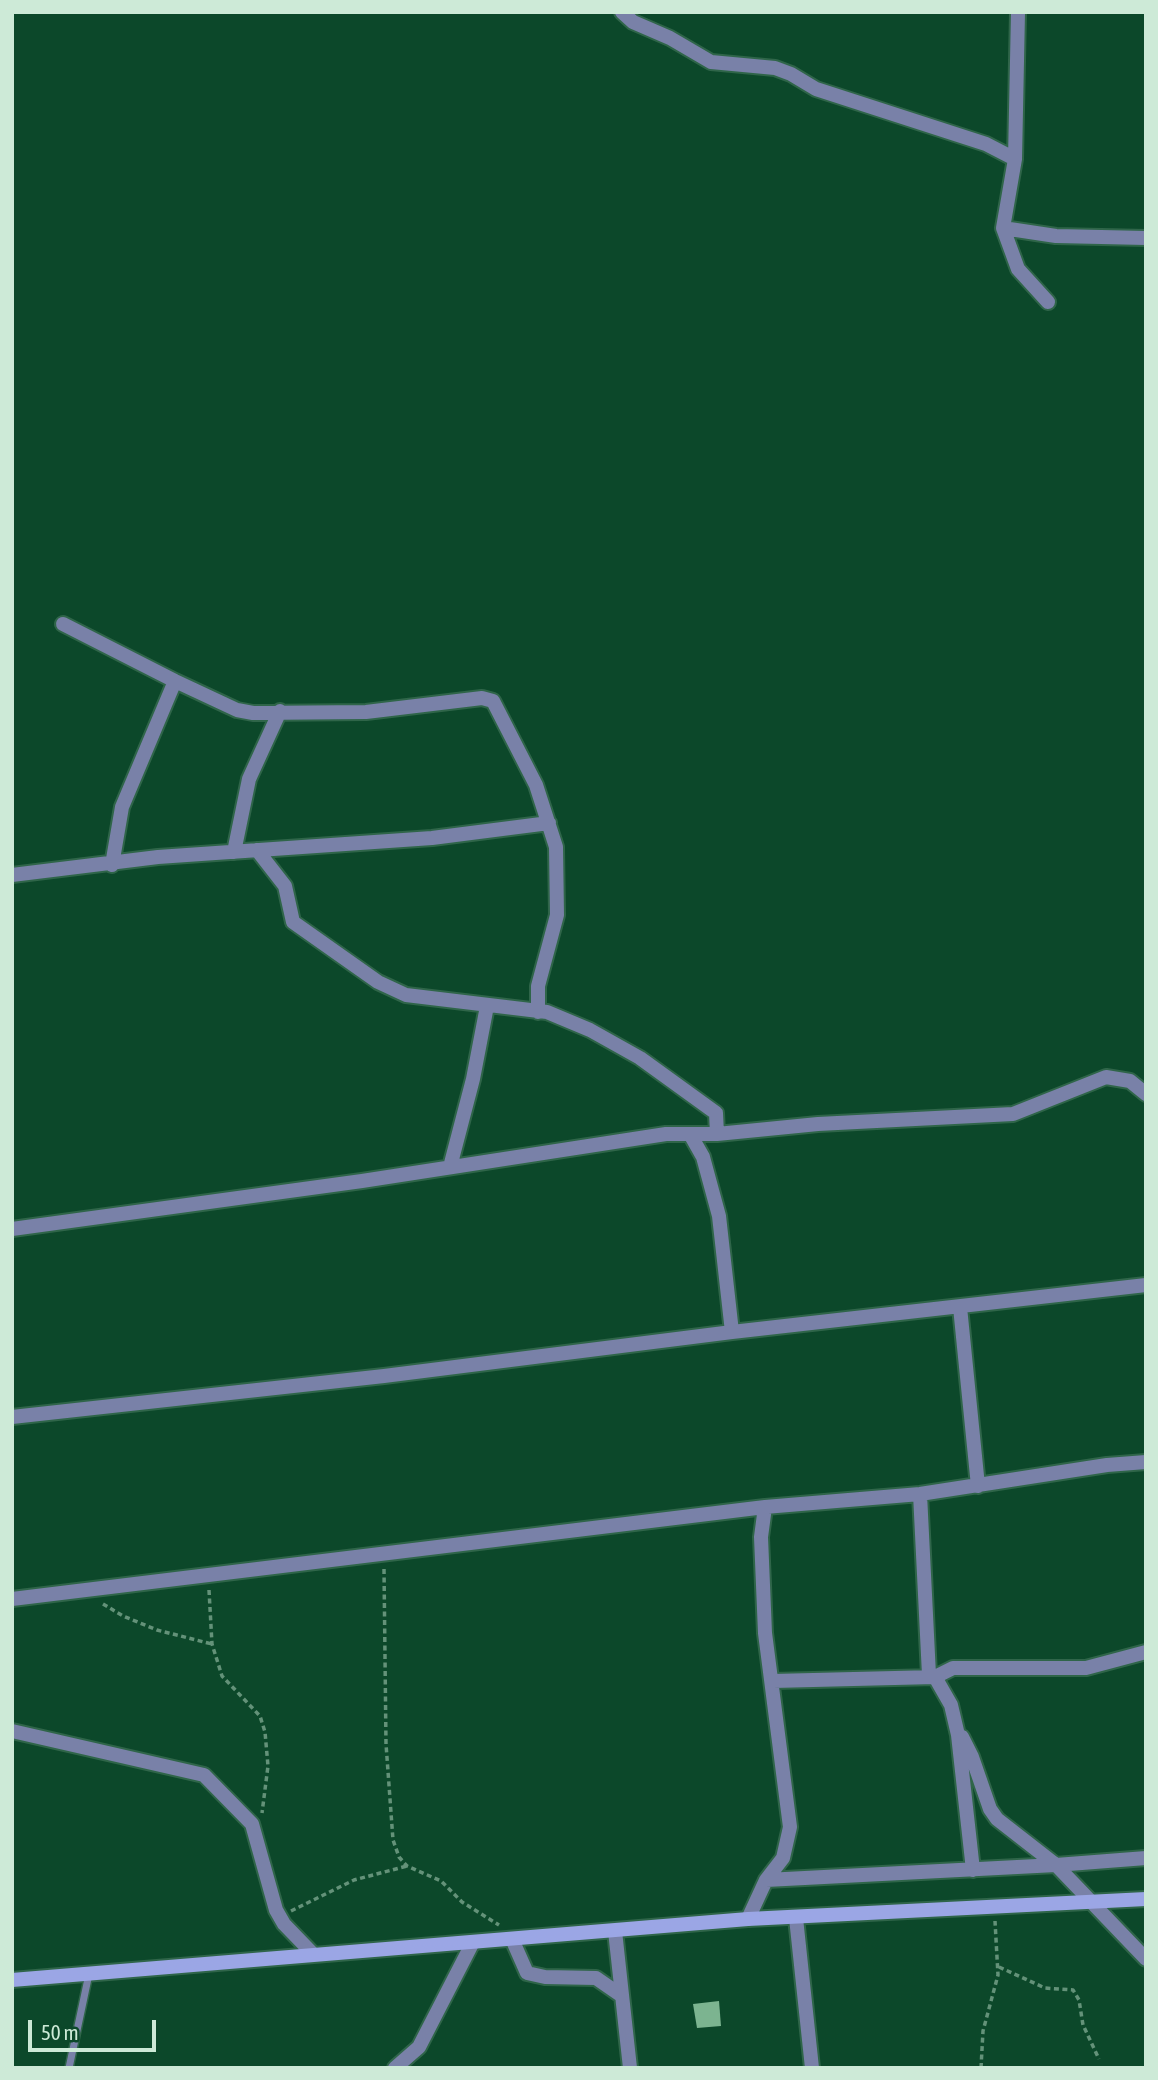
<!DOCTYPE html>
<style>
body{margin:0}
#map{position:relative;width:1158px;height:2080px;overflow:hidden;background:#0c482a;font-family:"Asap Condensed",sans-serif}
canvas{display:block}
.frame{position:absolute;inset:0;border:14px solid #cdead7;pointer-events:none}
.scale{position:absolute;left:28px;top:2020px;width:128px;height:32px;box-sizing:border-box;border:4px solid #cdead7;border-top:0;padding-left:9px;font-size:21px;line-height:24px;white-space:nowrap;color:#cdead7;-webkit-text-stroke:5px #0c482a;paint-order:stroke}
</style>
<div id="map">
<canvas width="1158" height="2080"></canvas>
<div class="frame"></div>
<div class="scale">50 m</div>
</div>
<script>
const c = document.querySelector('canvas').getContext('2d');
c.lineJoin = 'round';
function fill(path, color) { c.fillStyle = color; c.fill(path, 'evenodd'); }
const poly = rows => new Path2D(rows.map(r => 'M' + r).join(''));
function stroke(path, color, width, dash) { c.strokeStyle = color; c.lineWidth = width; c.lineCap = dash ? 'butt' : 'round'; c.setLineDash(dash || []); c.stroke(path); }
const building = poly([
 [719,2001,721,2026,697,2028,693,2004]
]);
const path = poly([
 [384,1569,386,1744,393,1840,399,1857,407,1866,441,1881,462,1902,499,1925],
 [209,1590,212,1644,222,1676,260,1716,265,1732,268,1766,262,1813],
 [103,1604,123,1616,157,1630,212,1644],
 [291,1911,354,1880,407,1866],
 [999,1967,1045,1988,1073,1990,1079,2000,1083,2025,1099,2059],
 [981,2068,983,2031,998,1975,995,1921]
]);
const lane = poly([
 [69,2068,89,1974]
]);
const street = poly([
 [622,12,633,22,670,38,711,62,775,68,791,74,816,89,986,144,1015,159],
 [1018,12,1015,159,1003,228,1018,269,1048,302],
 [1003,228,1056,236,1146,238],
 [63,624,175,681,237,710,253,713,366,712,482,698,493,701,536,785,556,847,557,915,538,986,538,1012],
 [257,850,285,886,293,922,378,982,406,995,547,1012,590,1030,640,1058,716,1113,717,1134],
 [234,852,249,779,280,711],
 [112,865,122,807,175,681],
 [12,875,158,857,432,838,549,823],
 [690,1134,703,1157,719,1216,732,1332],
 [450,1167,473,1079,487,1006],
 [12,1229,362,1181,666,1134,717,1134,818,1124,1013,1114,1106,1077,1130,1081,1146,1094],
 [960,1307,978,1486],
 [12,1417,384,1376,732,1332,1146,1285],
 [920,1494,929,1675],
 [12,1599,765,1507,920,1494,1107,1465,1146,1462],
 [935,1677,953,1668,1086,1668,1146,1652],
 [773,1681,935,1677,951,1705,958,1735,973,1870],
 [12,1731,204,1775,252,1824,276,1910,284,1924,313,1954],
 [962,1737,972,1757,990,1809,997,1819,1056,1865,1146,1858],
 [766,1880,1056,1865,1146,1959],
 [796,1918,812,2068],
 [748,1919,766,1880,783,1858,790,1827,765,1633,761,1537,765,1507],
 [615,1931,630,2068],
 [512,1939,527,1973,545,1977,596,1978,622,1996],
 [395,2068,419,2047,473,1942]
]);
const secondary = poly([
 [12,1980,748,1919,1146,1899]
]);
fill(building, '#7cb490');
stroke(lane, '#2f6549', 10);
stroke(street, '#2f6549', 18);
stroke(secondary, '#2f6549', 18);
stroke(path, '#649279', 3.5, [5, 3.5]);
stroke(lane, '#7981a8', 7);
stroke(street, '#7981a8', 14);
stroke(secondary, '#9ba6e5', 14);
</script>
